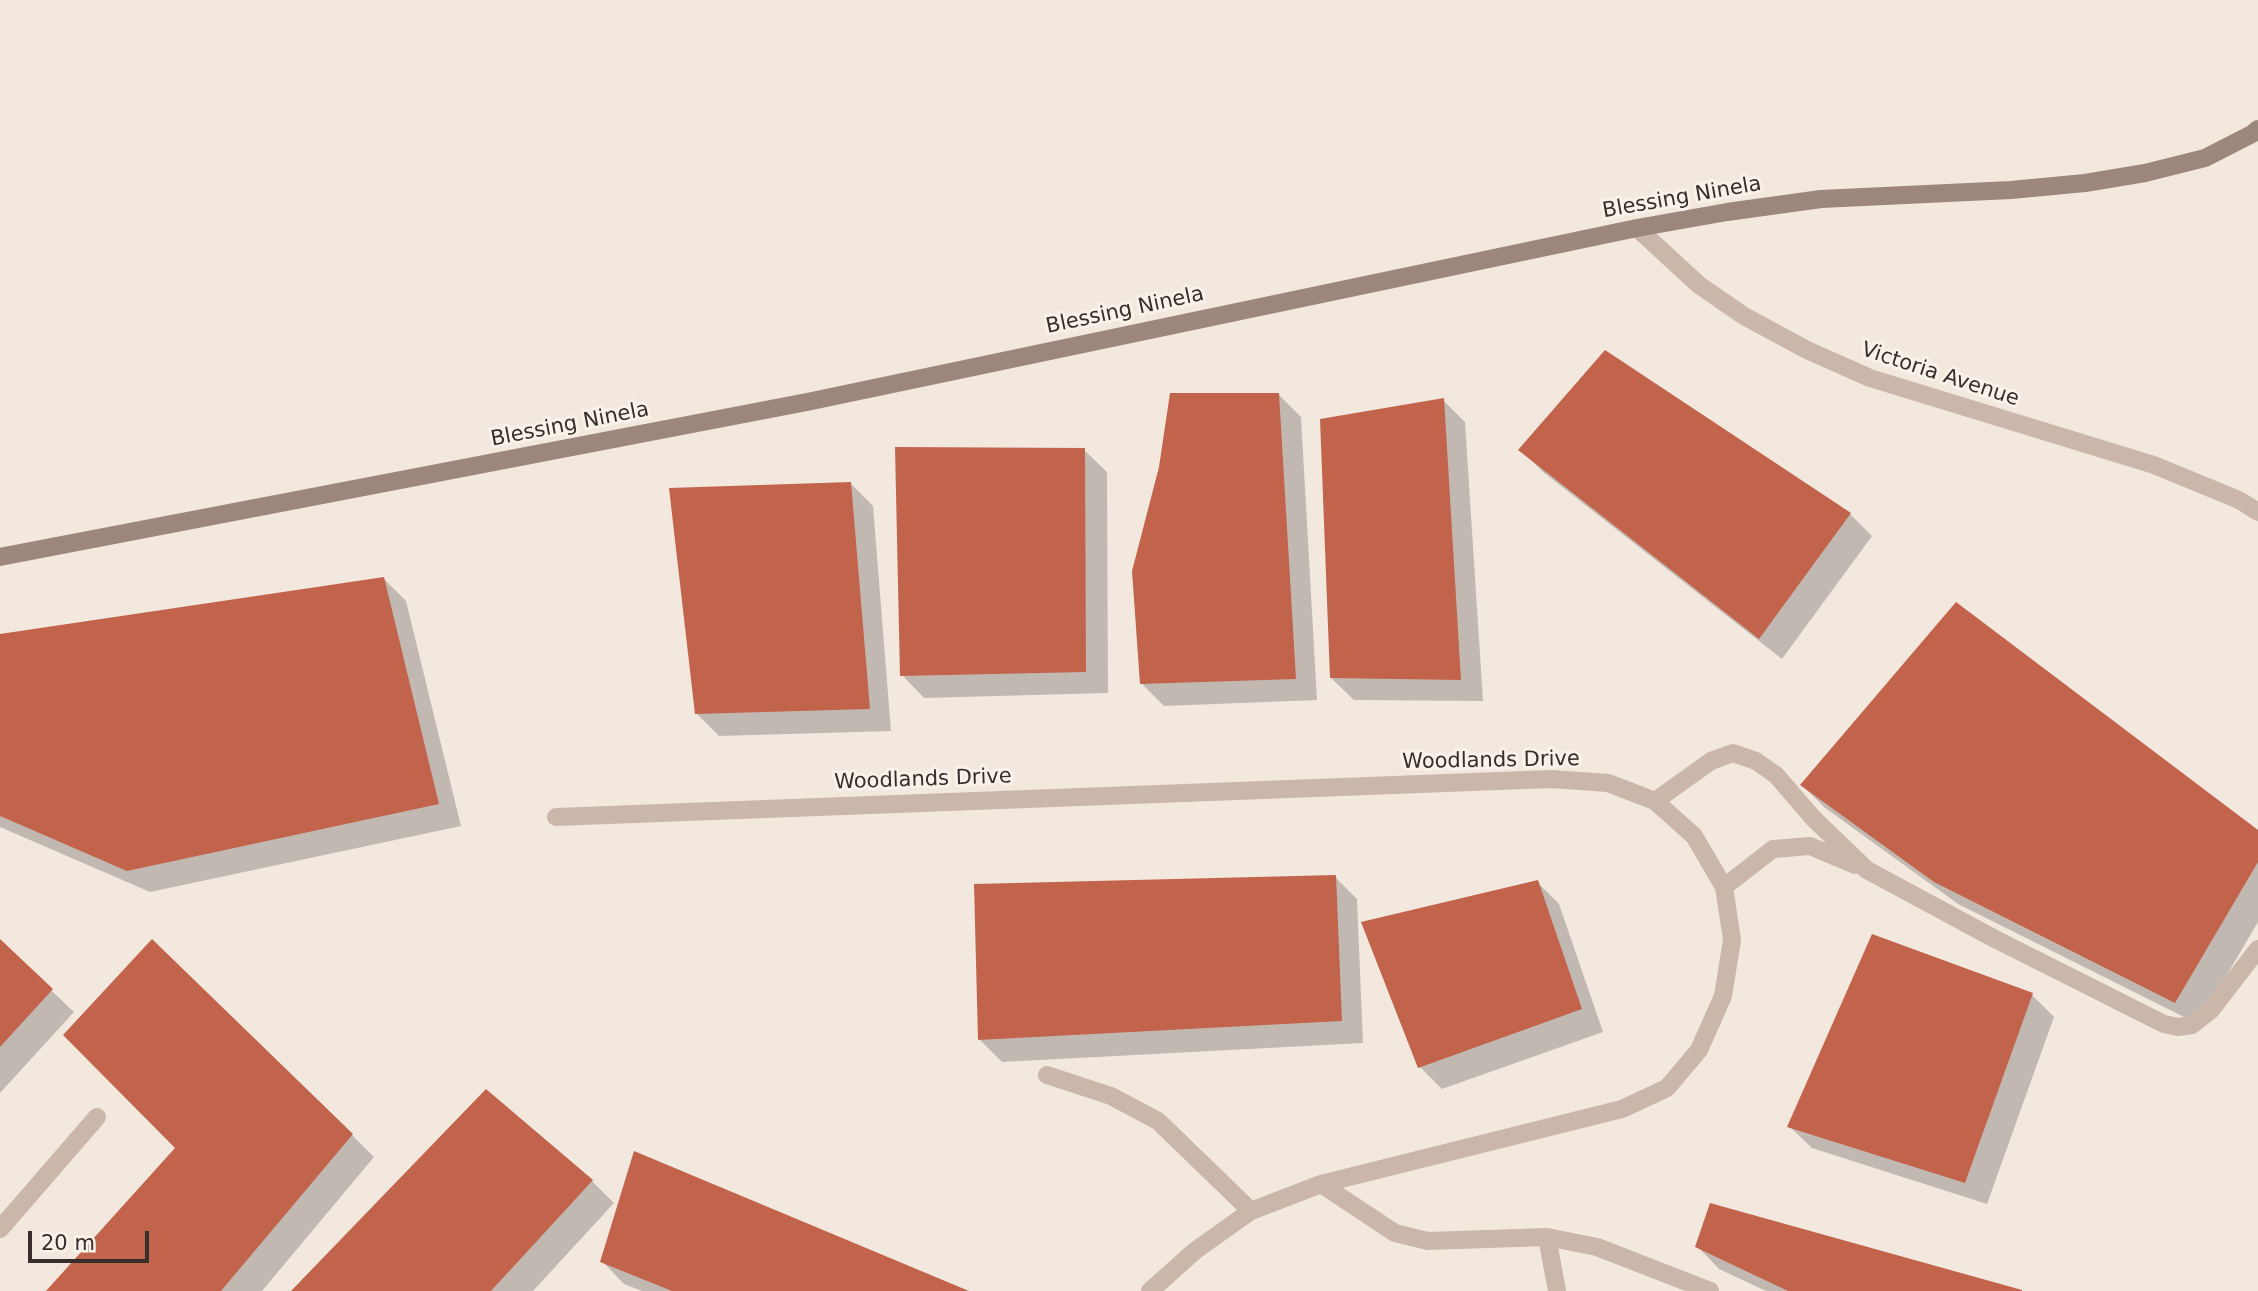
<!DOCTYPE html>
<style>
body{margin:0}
#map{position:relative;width:2258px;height:1291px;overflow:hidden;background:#f2e8de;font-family:"DejaVu Sans",sans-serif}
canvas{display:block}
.scale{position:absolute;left:28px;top:1231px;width:121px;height:32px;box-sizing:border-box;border:4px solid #372d29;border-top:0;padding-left:9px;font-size:21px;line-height:24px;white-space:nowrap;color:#372d29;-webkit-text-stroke:5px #f9f2ea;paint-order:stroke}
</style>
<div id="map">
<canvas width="2258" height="1291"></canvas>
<div class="scale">20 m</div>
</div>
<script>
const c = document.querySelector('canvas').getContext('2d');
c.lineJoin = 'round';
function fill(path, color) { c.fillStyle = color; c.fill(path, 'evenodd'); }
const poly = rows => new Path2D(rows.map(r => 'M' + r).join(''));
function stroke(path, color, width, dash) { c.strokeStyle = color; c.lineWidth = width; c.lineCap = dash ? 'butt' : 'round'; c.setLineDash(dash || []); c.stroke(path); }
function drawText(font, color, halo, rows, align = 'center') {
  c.font = font + ' "DejaVu Sans",sans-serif'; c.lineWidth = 6; c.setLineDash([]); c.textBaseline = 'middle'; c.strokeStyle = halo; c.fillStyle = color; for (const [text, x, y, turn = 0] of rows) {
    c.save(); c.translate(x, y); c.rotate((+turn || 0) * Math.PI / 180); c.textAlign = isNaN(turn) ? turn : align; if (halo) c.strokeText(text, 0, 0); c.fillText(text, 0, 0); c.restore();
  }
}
const shadow = poly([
 [1279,395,1301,417,1317,700,1164,706,1141,683],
 [1443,400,1465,422,1483,701,1354,700,1331,678],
 [1084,450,1107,472,1108,693,924,698,902,675],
 [1521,450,1850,514,1872,536,1782,659,1543,472],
 [851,484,873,506,891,731,719,736,697,714],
 [383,578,406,601,461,826,150,892,0,827,0,636],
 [1802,785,2258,832,2258,922,2198,1024,1958,904,1824,807],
 [1335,877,1357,899,1363,1043,1002,1062,980,1040],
 [1537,882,1559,904,1603,1032,1442,1089,1420,1067],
 [0,942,74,1012,0,1093],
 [2032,995,2054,1017,1987,1204,1812,1148,1789,1126],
 [486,1092,592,1181,614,1203,533,1291,293,1291],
 [352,1135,374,1157,262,1291,48,1291],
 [1697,1246,2018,1291,1766,1291,1719,1269],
 [602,1261,965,1291,642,1291,624,1284]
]);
const building = poly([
 [1605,350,1851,513,1759,639,1518,450],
 [1170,393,1279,393,1296,679,1140,684,1132,571,1159,467],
 [1444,398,1461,680,1330,678,1320,419],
 [895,447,1085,448,1086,672,900,676],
 [851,482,870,709,695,714,669,488],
 [384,577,439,804,127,871,0,816,0,634],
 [1956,602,2258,830,2258,862,2175,1003,1934,882,1800,785],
 [1336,875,1342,1021,978,1040,974,884],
 [1538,880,1582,1009,1418,1068,1361,922],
 [1872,934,2033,993,1965,1183,1787,1127],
 [0,939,53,989,0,1047],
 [152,939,353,1134,221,1291,46,1291,175,1148,63,1035],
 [486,1089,593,1180,491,1291,291,1291],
 [634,1151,969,1291,672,1291,600,1262],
 [1710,1203,2022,1290,2022,1291,1788,1291,1695,1247]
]);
const lane = poly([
 [1655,801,1711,761,1733,753,1756,761,1776,775,1813,818,1867,870,1995,939,2164,1024,2178,1027,2192,1025,2211,1010,2258,949],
 [556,817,1551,779,1608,783,1655,801,1694,836,1724,887,1732,940,1723,996,1699,1050,1667,1088,1622,1109,1321,1184,1251,1211,1196,1250,1150,1291],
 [1724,887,1773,849,1810,846,1855,865],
 [1047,1075,1111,1096,1158,1121,1251,1211],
 [1321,1184,1395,1233,1428,1241,1547,1237,1597,1247,1710,1291],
 [0,1229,97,1117],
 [1547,1237,1557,1291]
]);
const street = poly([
 [1637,228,1699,285,1744,316,1807,350,1870,378,2154,465,2239,500,2258,512]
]);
const secondary = poly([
 [0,557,807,402,1637,228,1727,212,1821,199,2011,190,2085,183,2145,173,2205,158,2252,134,2258,129]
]);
const streetNames = [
 ["Blessing Ninela",1682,198,-10],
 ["Blessing Ninela",1125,311,-12],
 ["Victoria Avenue",1940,375,18],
 ["Blessing Ninela",570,425,-11],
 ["Woodlands Drive",1491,761,-1],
 ["Woodlands Drive",923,780,-2]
];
fill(shadow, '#0003');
fill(building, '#c2634c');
stroke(lane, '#cab7aa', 18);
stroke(street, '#cab7aa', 18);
stroke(secondary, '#9d867b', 18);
drawText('21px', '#372d29', '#f9f2ea', streetNames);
</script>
